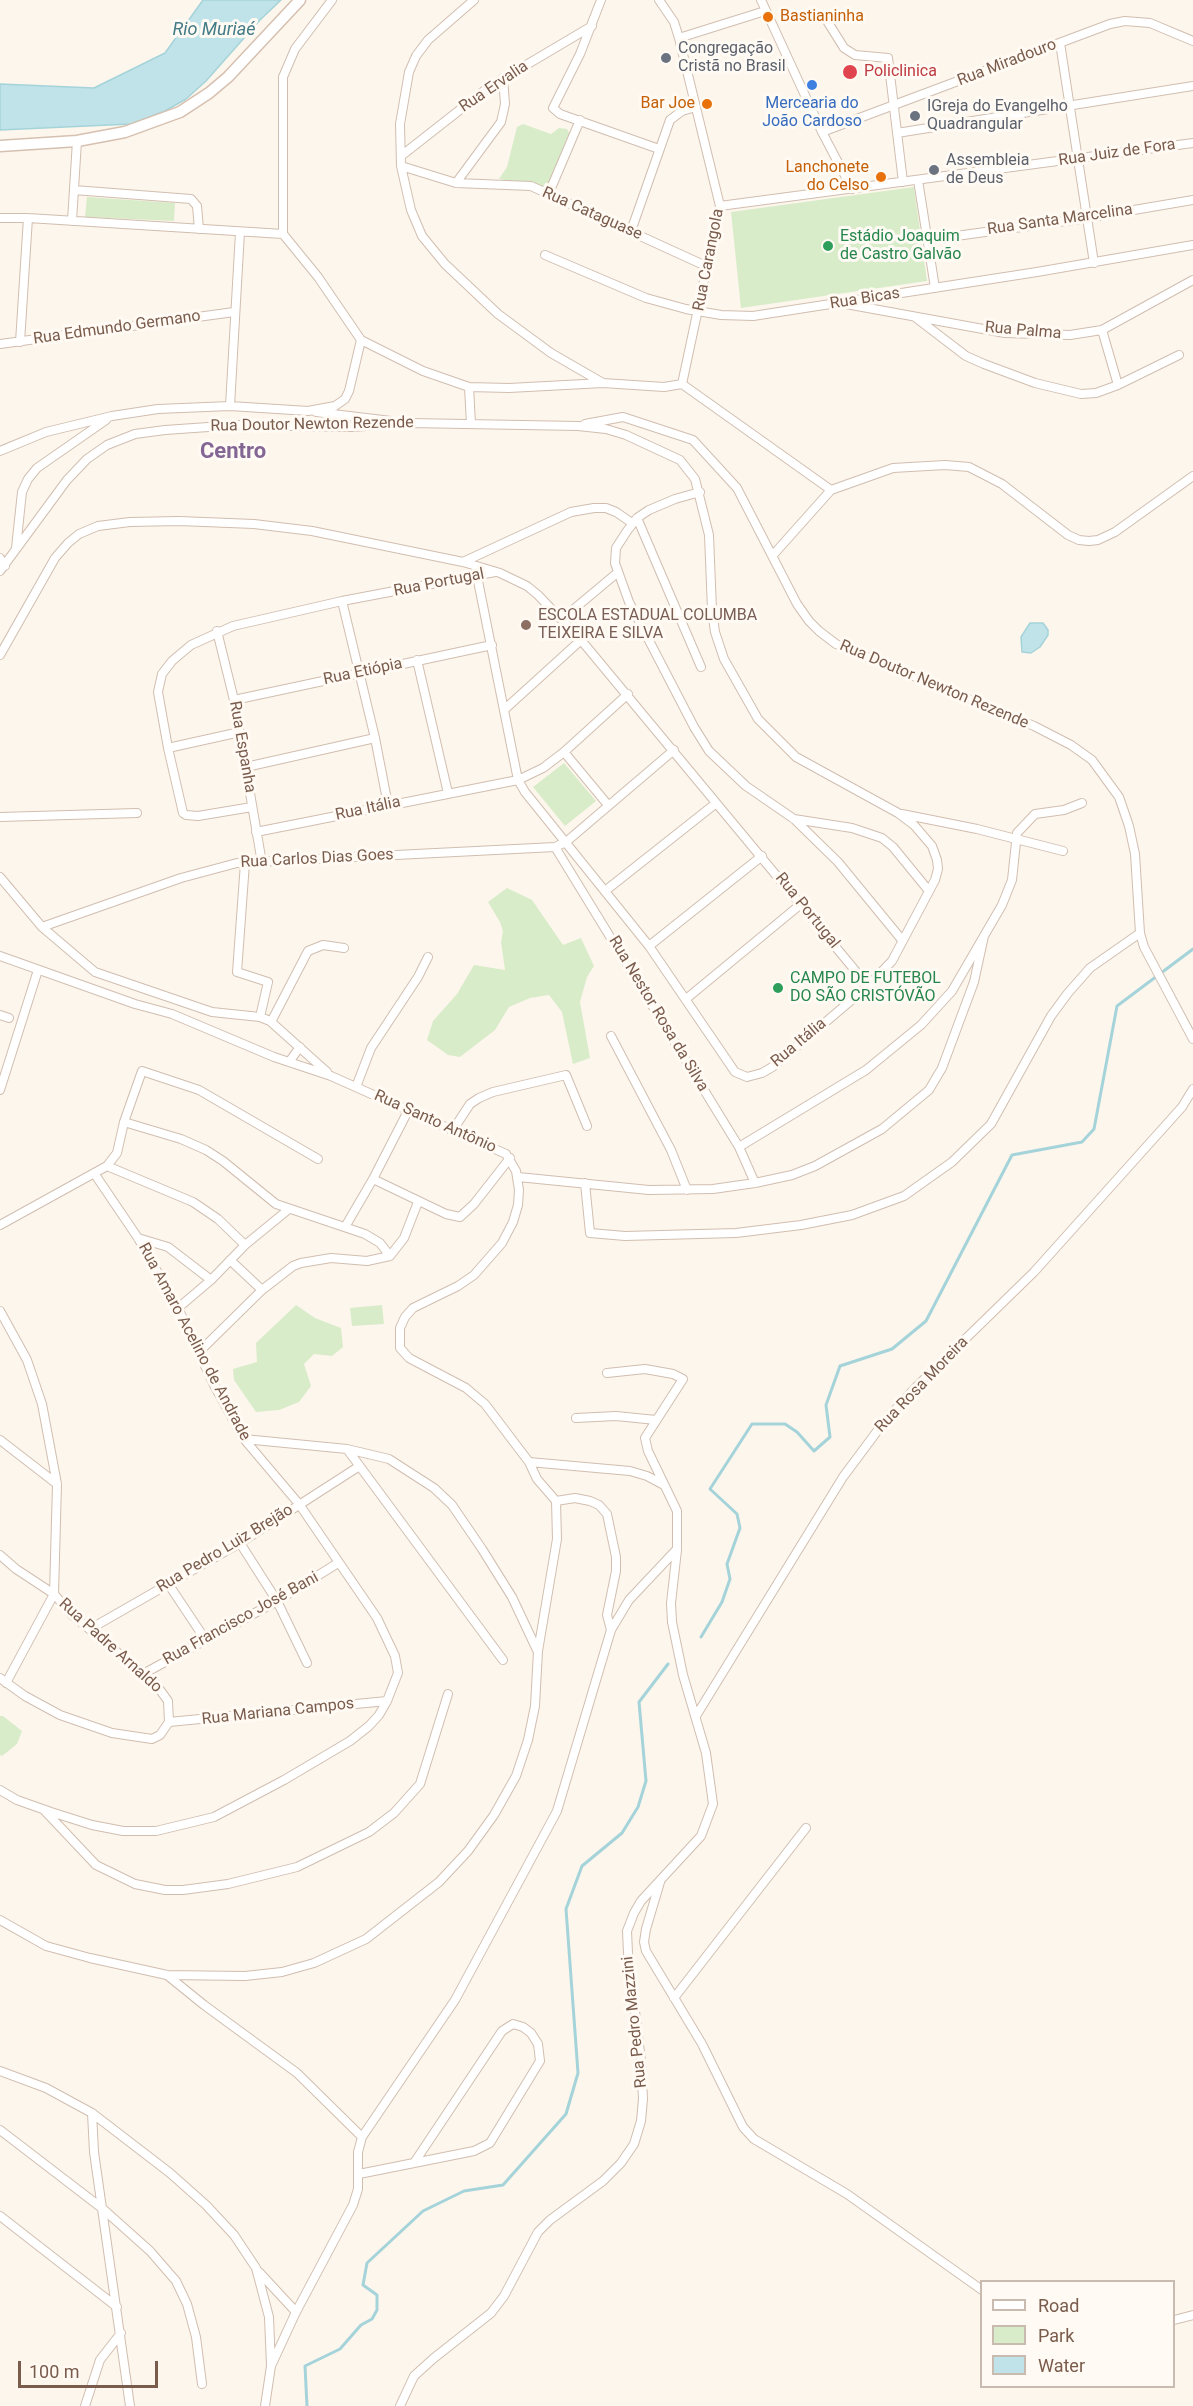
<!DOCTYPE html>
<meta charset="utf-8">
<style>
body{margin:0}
#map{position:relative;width:1193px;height:2406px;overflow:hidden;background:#fdf6ec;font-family:Roboto,sans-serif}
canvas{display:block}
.legend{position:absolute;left:980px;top:2280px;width:195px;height:108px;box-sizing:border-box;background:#fffaf3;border:2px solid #cabbb1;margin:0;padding:8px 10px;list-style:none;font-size:18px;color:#7a5c4d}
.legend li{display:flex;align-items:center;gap:12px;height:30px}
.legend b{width:30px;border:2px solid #cabbb1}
.scale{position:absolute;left:18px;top:2361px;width:140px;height:27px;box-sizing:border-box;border:3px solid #7a5c4d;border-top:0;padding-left:8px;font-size:18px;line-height:21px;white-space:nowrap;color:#7a5c4d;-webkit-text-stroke:4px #fffaf3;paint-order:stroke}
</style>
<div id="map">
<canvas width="1193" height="2406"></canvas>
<ul class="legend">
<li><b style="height:8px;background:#fff"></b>Road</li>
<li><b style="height:16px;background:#d8ecc9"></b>Park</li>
<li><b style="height:16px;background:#bfe3e8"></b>Water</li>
</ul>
<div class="scale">100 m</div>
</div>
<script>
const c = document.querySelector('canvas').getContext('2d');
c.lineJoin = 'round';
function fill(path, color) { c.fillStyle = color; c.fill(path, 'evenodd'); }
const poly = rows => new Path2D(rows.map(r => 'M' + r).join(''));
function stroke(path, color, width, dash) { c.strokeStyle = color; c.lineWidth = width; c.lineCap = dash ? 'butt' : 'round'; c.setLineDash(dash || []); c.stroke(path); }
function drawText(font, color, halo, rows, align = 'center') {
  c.font = font + ' Roboto,sans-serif'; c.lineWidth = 6; c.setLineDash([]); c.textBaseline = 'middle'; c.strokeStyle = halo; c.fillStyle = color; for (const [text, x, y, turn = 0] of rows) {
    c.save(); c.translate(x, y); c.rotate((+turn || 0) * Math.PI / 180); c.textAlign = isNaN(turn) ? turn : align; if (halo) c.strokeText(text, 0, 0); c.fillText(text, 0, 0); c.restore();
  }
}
const green = poly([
 [523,124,551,134,559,128,567,129,571,136,546,189,531,184,499,179,507,167,517,127],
 [914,187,927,281,741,308,731,212],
 [87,197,175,203,174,221,85,217],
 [564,763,596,801,565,826,533,787],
 [507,888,532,900,563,945,581,938,594,966,587,977,580,1002,590,1058,573,1064,562,1012,549,995,530,998,509,1007,495,1030,460,1057,448,1055,427,1040,433,1021,457,994,474,965,505,970,501,942,503,931,500,922,488,902],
 [296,1305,315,1318,341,1328,343,1347,332,1356,314,1354,304,1364,311,1386,299,1402,279,1410,256,1412,234,1380,233,1369,257,1362,256,1343],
 [382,1305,384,1324,352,1326,350,1308],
 [0,1716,3,1716,22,1731,17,1744,2,1756,0,1755]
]);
const water = poly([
 [203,0,281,0,260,20,206,81,186,99,165,111,131,124,0,130,0,84,94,88,165,53,203,0],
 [1030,623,1043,623,1048,630,1048,635,1040,647,1031,653,1022,652,1021,637,1030,623]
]);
const stream = poly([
 [701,1637,722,1602,730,1579,727,1564,740,1528,737,1514,710,1489,752,1424,785,1424,797,1432,814,1451,830,1437,826,1405,840,1366,892,1349,926,1321,1012,1155,1082,1142,1094,1129,1117,1006,1193,949],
 [307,2406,305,2366,340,2349,361,2325,372,2319,377,2310,377,2295,363,2285,367,2263,423,2211,464,2191,503,2185,566,2114,578,2073,566,1909,582,1866,622,1833,638,1807,646,1781,639,1702,668,1664]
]);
const street = poly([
 [474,0,428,40,416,56,409,72,400,124,401,166,411,210,422,236,445,264,498,314,551,353,603,383],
 [601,0,580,54,553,108,560,114,659,149],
 [659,0,674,22,679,38,720,206,682,384],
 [761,0,822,132,852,189],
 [824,16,844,48,855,55,888,58,903,182],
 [679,38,765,11],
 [1060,43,1094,263],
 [822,132,1110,24,1125,21,1150,23,1193,41],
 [897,133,1193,86],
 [401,156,489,87,592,26],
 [401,166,456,183,531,186,708,267],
 [918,180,935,288],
 [456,183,501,122,505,104,503,78],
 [74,190,191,199,197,206,199,229],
 [549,193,580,120],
 [720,206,1193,143],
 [0,218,28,218,283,234],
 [72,221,77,141],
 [631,231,670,120,682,111,696,107],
 [283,234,318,277,361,340,423,371,469,387,509,388,603,383,664,387,682,384],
 [283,234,283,77,295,49,332,0],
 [927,240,1087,218,1193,200],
 [545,255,646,298,686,309,721,315,753,316,1037,272,1193,245],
 [846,304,1005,333,1070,335,1102,330,1193,280],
 [915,317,966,356,984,364,1035,383,1081,394,1096,393,1118,385,1179,355],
 [1102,330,1118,385],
 [20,342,28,218],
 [0,344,234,312],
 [682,384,831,490],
 [469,387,471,424],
 [230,406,240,232],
 [316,412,391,421],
 [585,424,623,417,693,440,737,488,797,604,809,621,819,631,836,644,1034,726,1071,745,1092,760,1119,797,1129,826,1135,854,1140,933,1144,947,1193,1039],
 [0,451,46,432,112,416,158,409,230,406,308,411,335,406,345,399,349,391,361,340],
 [700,492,675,499,649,510,637,518,627,531,616,548,615,563,629,602,694,727,709,751,746,786,794,819,838,862,902,940],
 [637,518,701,667],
 [16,548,22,492,28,479,37,468,106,420],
 [773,555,831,490,893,468,945,465,969,467,1002,484,1068,535,1079,540,1089,541,1098,540,1115,532,1193,476],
 [0,558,5,566],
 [463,562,571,512,594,508,606,508,616,512,632,523],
 [0,571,67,480,87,459,107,445,135,434,165,430,237,425,351,427,410,423,578,426,606,429,626,435,680,460,695,479,709,535,712,610,715,632,724,659,758,719,796,757,898,813,914,825,932,846,937,860,938,869,935,880,892,961,868,986,774,1066,762,1073,747,1077,735,1072,649,946,525,792,518,780,256,832],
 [477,576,518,780,543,768,564,752,628,694],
 [342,601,375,738,388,805],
 [562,619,617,573],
 [217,631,234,700,262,863],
 [0,655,55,558,68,543,79,534,98,526,130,522,179,521,254,524,312,531,463,562,500,573,527,586,538,595,581,640,868,986],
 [417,660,448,793],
 [234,700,492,645],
 [505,709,581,640],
 [168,748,240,732],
 [564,752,608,805],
 [246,767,375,738],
 [252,807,198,816,186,815,183,813,168,748,158,692,162,674,172,661,191,645,233,626,342,601,495,572],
 [902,814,977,829,1063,851],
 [0,817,137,813],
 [794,819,852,828,882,838,893,847,929,891],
 [555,847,739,1147,755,1183],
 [245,863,237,972,268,982,260,1017],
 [0,877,42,927,95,972,212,1012,260,1017,270,1021,327,1072],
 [605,891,715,804],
 [42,927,181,878,237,863,555,847,566,842,674,750],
 [649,946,762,856],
 [0,956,135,1004,172,1014,274,1057,331,1076,506,1154,516,1171,519,1190,518,1205,513,1222,502,1243,474,1275,458,1286,413,1308,405,1317,400,1328,400,1348,409,1358,466,1388,485,1404,529,1462,630,1471,647,1476,664,1485],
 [686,999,801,904],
 [0,1015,9,1018],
 [271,1022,308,951,323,945,344,948],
 [611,1036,671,1150,687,1190],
 [289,1062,300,1047],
 [356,1087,371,1048,418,977,428,957],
 [0,1090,38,970],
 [124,1122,181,1139,206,1150,223,1161,276,1204,365,1234,380,1243,390,1256],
 [453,1130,470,1104,479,1098,493,1092,566,1075,587,1126],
 [739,1147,866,1070,921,1025,952,991,1002,905,1012,880,1017,833,1035,814,1064,810,1082,803],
 [107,1166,117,1153,124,1122,142,1071,199,1090,318,1159],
 [518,1177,649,1190,713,1189,755,1183,792,1175,815,1166,882,1129,929,1090,942,1068,974,982,984,936],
 [373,1179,446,1214,460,1217,474,1204,510,1158],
 [585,1183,590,1233,625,1236,736,1233,801,1225,852,1215,904,1196,952,1162,991,1124,1051,1016,1068,993,1090,968,1140,933],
 [0,1225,107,1166,193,1202,218,1219,245,1245],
 [345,1227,373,1179,408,1111],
 [138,1238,168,1247,211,1280],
 [230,1260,262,1290],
 [178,1308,211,1280,245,1245,289,1209],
 [0,1311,27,1360,42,1404,57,1484,54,1594,6,1683],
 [199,1352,262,1290,293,1266,301,1263,331,1258,367,1261,390,1256,404,1238,418,1202],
 [576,1418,616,1416,656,1420],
 [244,1439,347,1449,389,1459,434,1488,452,1505,482,1549,512,1597,537,1650],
 [0,1440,57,1484],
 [347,1449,503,1660],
 [556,1501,575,1498,590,1501,599,1505,607,1514,616,1557,616,1571,607,1615,611,1630],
 [240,1543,277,1601,307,1663],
 [0,1555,16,1569,54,1594,72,1615,155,1683,168,1701,169,1722,160,1735,152,1739,112,1733,60,1715,25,1696,0,1678],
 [169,1585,205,1639],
 [90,1629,240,1543,358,1467],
 [143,1674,277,1601,338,1563],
 [696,1716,843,1477,884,1422,915,1388,1034,1272,1182,1107,1193,1089],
 [169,1722,387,1701],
 [0,1790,17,1800,51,1812,92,1825,123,1831,156,1831,214,1817,284,1780,350,1741,369,1726,379,1715,387,1701,398,1673,395,1656,377,1618,299,1504,244,1439,214,1385,178,1308,138,1238,94,1173],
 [44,1810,96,1865,135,1884,165,1890,183,1890,228,1884,297,1867,369,1832,394,1813,420,1784,448,1694],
 [660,1882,646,1929,644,1942,646,1951,702,2044,743,2127,754,2139,847,2194,982,2290],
 [0,1920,46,1946,90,1958,167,1975,245,1976,282,1972,314,1963,366,1939,439,1882,468,1851,494,1815,516,1776,528,1740,535,1706,538,1651,557,1539,556,1501,537,1479,529,1462],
 [167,1975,204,2005,297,2073,362,2137],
 [674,1998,806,1828],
 [0,2071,46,2088,92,2113,170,2173,206,2205,234,2235,256,2268,269,2317,271,2366,265,2406],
 [92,2113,94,2152,130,2406],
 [0,2130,103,2209,150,2251,176,2281,187,2304,196,2337,202,2384],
 [359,2174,474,2151,490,2143,540,2061,538,2044,531,2033,523,2027,513,2024,502,2031,414,2163],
 [0,2216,117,2307],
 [259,2272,296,2312],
 [1174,2320,1193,2315],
 [271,2366,296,2312,353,2205,358,2189,358,2152,362,2137,455,2000,557,1811,611,1630,629,1600,677,1549,677,1511,648,1451,645,1438,683,1379,673,1374,645,1369,607,1373],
 [85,2406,100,2360,121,2333],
 [400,2406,414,2376,434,2358,491,2313,504,2296,538,2232,550,2220,603,2181,621,2163,634,2144,641,2121,643,2099,641,2061,628,1953,627,1931,634,1913,641,1901,701,1836,713,1804,706,1753,683,1675,672,1622,671,1603,677,1550]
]);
const secondary = poly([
 [0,146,77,141,125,132,180,112,209,93,228,77,300,0]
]);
const markers = [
 [768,17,6,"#e8710a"],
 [666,58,6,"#6b7280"],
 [850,72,8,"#e0444e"],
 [812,85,6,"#3f7fe0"],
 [707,104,6,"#e8710a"],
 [915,116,6,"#6b7280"],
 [934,170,6,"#6b7280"],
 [881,177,6,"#e8710a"],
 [828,246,6,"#2e9e5b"],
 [526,625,6,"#8d6e63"],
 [778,988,6,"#2e9e5b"]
];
const foodNames = [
 ["Bastianinha",780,17,"left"],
 ["Bar Joe",695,104],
 ["Lanchonete",869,168],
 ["do Celso",869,186]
];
const worshipNames = [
 ["Congregação",678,49],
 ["Cristã no Brasil",678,67],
 ["IGreja do Evangelho",927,107],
 ["Quadrangular",927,125],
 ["Assembleia",946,161],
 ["de Deus",946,179]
];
const streetNames = [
 ["Rua Miradouro",1007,63,-21],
 ["Rua Ervalia",494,87,-34],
 ["Rua Juiz de Fora",1117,153,-8],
 ["Rua Cataguase",592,214,24],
 ["Rua Santa Marcelina",1060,220,-8],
 ["Rua Carangola",709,260,-79],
 ["Rua Bicas",865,299,-9],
 ["Rua Edmundo Germano",117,328,-8],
 ["Rua Palma",1023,331,5],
 ["Rua Doutor Newton Rezende",312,425,-1],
 ["Rua Portugal",439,583,-11],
 ["Rua Etiópia",363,672,-12],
 ["Rua Doutor Newton Rezende",934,685,23],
 ["Rua Espanha",242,747,80],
 ["Rua Itália",368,809,-12],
 ["Rua Carlos Dias Goes",317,859,-3],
 ["Rua Portugal",807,911,51],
 ["Rua Nestor Rosa da Silva",658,1014,59],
 ["Rua Itália",799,1043,-40],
 ["Rua Santo Antônio",435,1122,24],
 ["Rua Amaro Acelino de Andrade",194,1342,62],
 ["Rua Rosa Moreira",922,1385,-46],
 ["Rua Pedro Luiz Brejão",225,1549,-31],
 ["Rua Francisco José Bani",241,1619,-29],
 ["Rua Padre Arnaldo",110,1646,42],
 ["Rua Mariana Campos",278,1712,-6],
 ["Rua Pedro Mazzini",635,2022,-96]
];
const healthNames = [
 ["Policlinica",864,72]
];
const shopNames = [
 ["Mercearia do",812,104],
 ["João Cardoso",812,122]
];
const leisureNames = [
 ["Estádio Joaquim",840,237],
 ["de Castro Galvão",840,255],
 ["CAMPO DE FUTEBOL",790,979],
 ["DO SÃO CRISTÓVÃO",790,997]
];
const educationNames = [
 ["ESCOLA ESTADUAL COLUMBA",538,616],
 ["TEIXEIRA E SILVA",538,634]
];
const waterNames = [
 ["Rio Muriaé",214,30]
];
const districtNames = [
 ["Centro",233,452]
];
fill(green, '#d8ecc9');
fill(water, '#bfe3e8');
stroke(water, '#a5d3da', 1.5);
stroke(stream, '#a5d3da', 3);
stroke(street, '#d1beb0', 10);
stroke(secondary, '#d6c0b0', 13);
stroke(street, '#fff', 8);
stroke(secondary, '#fff', 10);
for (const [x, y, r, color] of markers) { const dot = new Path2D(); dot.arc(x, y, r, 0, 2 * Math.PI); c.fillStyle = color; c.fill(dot); stroke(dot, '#fffaf3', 2); }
drawText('16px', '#c56008', '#fffaf3', foodNames, 'right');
drawText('16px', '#5b616d', '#fffaf3', worshipNames, 'left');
drawText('16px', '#7a5c4d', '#fffaf3', streetNames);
drawText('16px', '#be3a42', '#fffaf3', healthNames, 'left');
drawText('16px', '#366cbe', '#fffaf3', shopNames);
drawText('16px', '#27864d', '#fffaf3', leisureNames, 'left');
drawText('16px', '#785e54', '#fffaf3', educationNames, 'left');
drawText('italic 18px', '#437c86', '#fffaf3', waterNames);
drawText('bold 22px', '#846695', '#fffaf3', districtNames);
</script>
